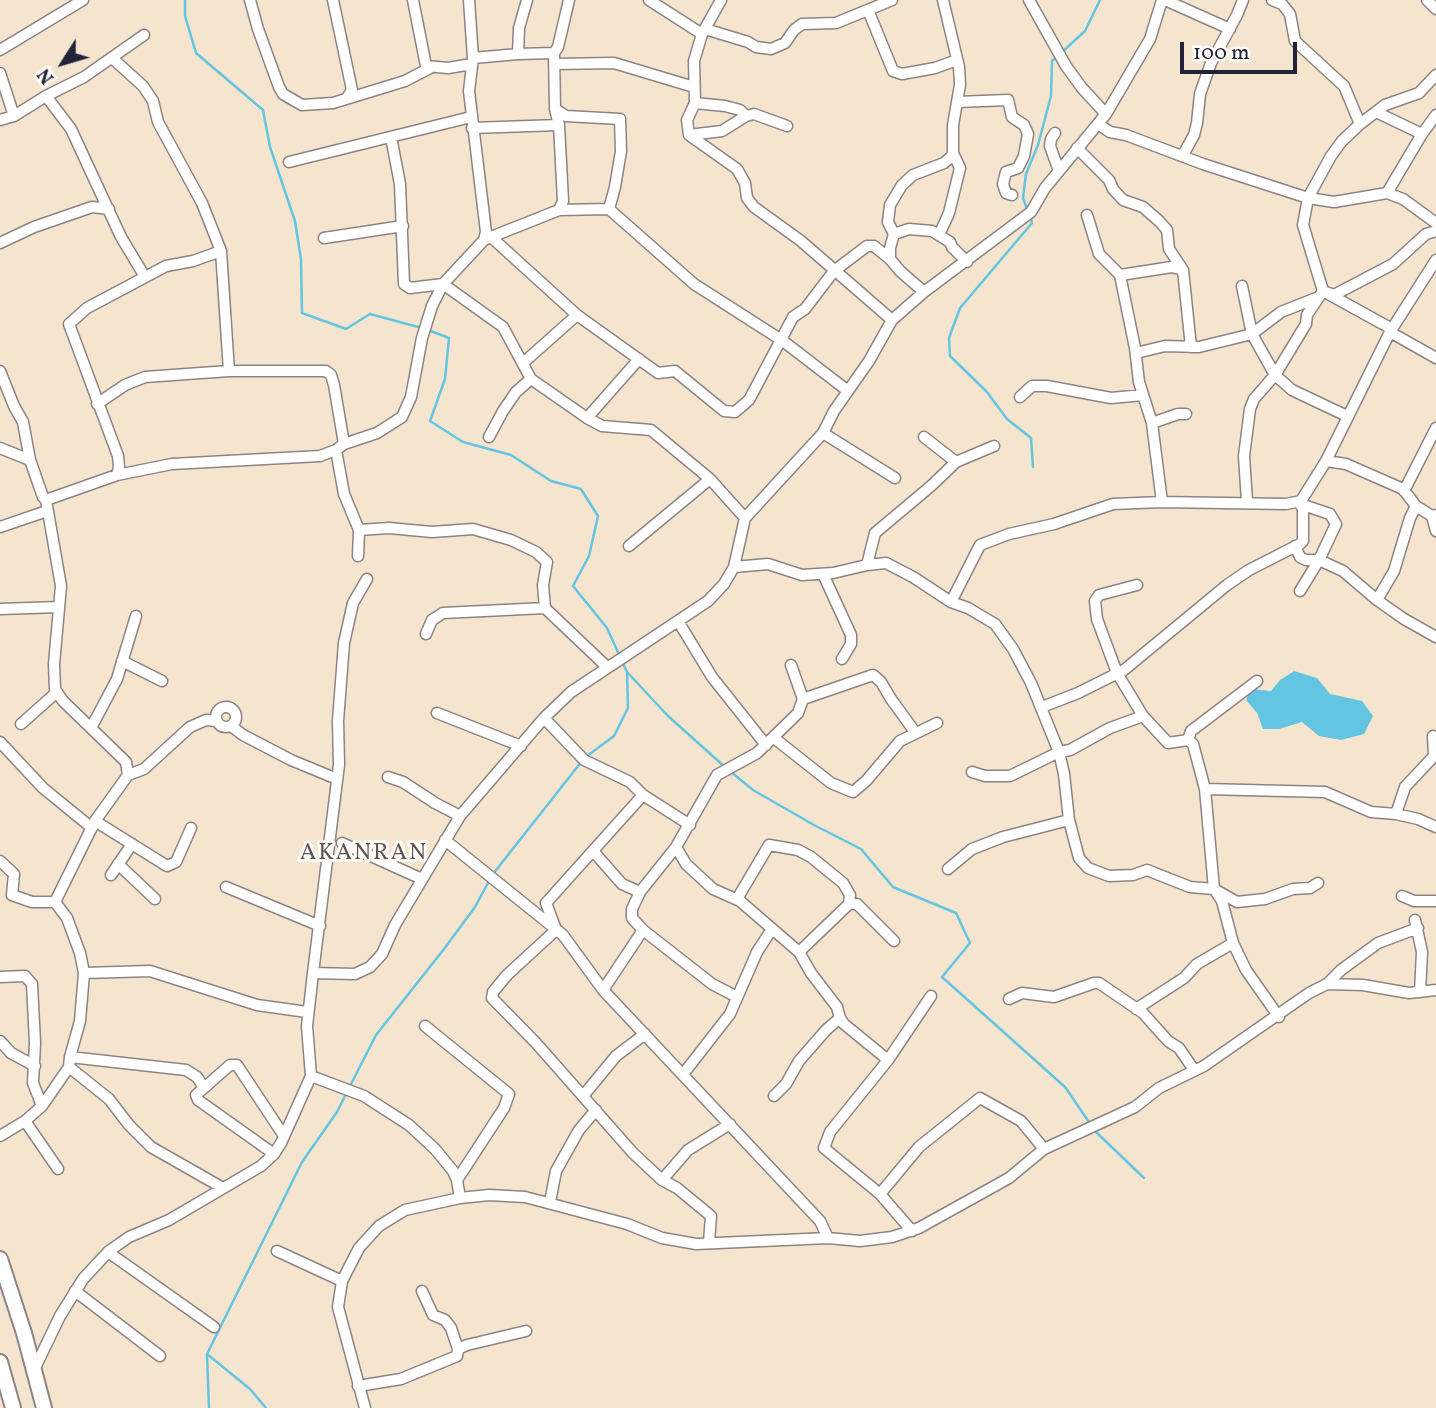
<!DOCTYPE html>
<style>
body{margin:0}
#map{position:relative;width:1436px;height:1408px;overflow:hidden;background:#f6e5ce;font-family:Vollkorn,serif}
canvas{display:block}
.north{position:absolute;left:28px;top:28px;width:70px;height:70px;-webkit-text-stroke:5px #fdfcf7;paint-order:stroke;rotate:233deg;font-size:19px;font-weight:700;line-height:28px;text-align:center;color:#22223b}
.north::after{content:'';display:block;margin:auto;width:24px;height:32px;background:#22223b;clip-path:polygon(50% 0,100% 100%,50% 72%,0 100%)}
.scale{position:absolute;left:1180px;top:42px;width:117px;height:32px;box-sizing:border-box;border:4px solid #22223b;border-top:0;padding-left:9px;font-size:21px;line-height:24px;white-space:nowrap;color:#22223b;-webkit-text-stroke:5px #fdfcf7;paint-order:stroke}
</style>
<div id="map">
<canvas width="1436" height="1408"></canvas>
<div class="north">N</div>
<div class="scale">100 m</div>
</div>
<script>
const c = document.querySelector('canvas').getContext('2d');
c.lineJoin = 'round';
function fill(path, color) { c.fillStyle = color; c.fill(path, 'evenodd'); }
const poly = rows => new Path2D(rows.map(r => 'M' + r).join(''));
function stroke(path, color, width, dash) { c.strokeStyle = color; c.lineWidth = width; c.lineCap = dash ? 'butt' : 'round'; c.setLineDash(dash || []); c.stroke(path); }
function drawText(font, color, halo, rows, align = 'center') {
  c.font = font + ' Vollkorn,serif'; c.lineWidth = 6; c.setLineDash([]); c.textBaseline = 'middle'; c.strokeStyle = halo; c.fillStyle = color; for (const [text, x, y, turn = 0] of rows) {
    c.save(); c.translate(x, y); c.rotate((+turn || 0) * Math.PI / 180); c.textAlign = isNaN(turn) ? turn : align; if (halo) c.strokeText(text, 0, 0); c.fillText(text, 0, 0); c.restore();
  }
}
const water = poly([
 [1294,671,1317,678,1330,694,1362,701,1373,716,1364,734,1341,740,1319,736,1302,722,1279,729,1263,729,1257,713,1246,700,1251,689,1271,691,1280,680]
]);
const stream = poly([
 [185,0,185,16,196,53,263,110,270,147,295,221,301,259,302,313,346,329,370,314,422,328],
 [1061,53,1085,31,1100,0],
 [1028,212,1023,198,1026,174,1038,145,1051,96,1052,61,1056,57],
 [1031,218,1032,223,960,308,949,338,950,356,987,392,1007,419,1031,438,1033,467],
 [428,330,449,338,445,379,430,421,463,442,511,455,551,481,581,489,598,516,589,556,573,586,607,628,627,672,668,716,726,768],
 [587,756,614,736,628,708,627,672],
 [731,772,753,790,814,825,861,849,893,887,956,913,970,943,942,977,1065,1087,1091,1125],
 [493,874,582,761],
 [349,1088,376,1035,444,949,475,907,490,879],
 [1095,1131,1144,1178],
 [207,1354,250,1389,266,1408],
 [209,1408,207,1354,302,1162,337,1112,346,1094]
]);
const minor = poly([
 [250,0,258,29,279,87,283,94,302,105,333,103,405,81,430,68],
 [333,0,352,90,347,98],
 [413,0,426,66,448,68,472,64],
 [649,0,702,34],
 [721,0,702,34,694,61,695,103,687,120,689,135,737,169,745,183,747,198,754,207,801,241,892,320],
 [1029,0,1066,66,1082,88,1106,114],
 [1165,0,1230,29],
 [1272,0,1282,4,1290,14,1295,41,1344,86,1360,124],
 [1427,0,1436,9],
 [868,10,893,71,902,74,935,68,957,60],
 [705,29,748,42,756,47,771,49,785,43,794,30,802,24,836,23,892,0],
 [0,50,83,0],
 [518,54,519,28,527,0],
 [112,58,143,86,153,101,158,122,202,203,221,251,229,371],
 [473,58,518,54,554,53],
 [554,64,614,63,694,87],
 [0,73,14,116],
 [46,96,71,129,121,237,145,277],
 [957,102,1008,100,1012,117,1024,125,1028,134,1024,156,1018,168,1006,172,1003,184,1006,193,1012,195],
 [695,103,725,106,740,110,746,116],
 [555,109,566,116,620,119,621,151,615,187,609,209],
 [1376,112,1422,134,1387,193],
 [0,120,14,116,46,96,84,77,144,35],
 [1098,124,1110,132,1126,135,1203,164,1308,198,1334,202,1387,193,1403,199,1436,223],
 [472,128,559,125],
 [1055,133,1051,139,1050,146,1059,171],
 [1422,134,1436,115],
 [689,135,722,131,746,116,754,114,787,126],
 [391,137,400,184,404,284,410,288,443,284,503,327,531,379,587,418,602,426,651,430,710,479,745,518],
 [1077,148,1109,180,1113,189,1123,200,1143,207,1159,221,1167,230,1169,249,1183,270],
 [1183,155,1194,135,1197,123,1200,94,1211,63,1237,15,1243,0],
 [289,162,471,117],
 [559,210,563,201,559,125,555,109,554,53,558,47,569,0],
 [1087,215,1099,254,1120,275,1135,348,1139,382,1152,423,1162,502],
 [894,234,909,229,932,231,950,242,952,247,967,262],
 [939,235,949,213,960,168,953,153],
 [491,237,559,210,609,209,694,284,783,341,848,391],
 [324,238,403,226],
 [484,240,491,237,577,315,658,373,675,371,724,411,735,412,749,400,793,317,805,309,834,271,867,246,874,246,890,259],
 [0,243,34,227,92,207,109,209],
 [1120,275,1172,267,1183,270,1191,347],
 [1242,286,1252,334,1275,375,1292,390,1347,416],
 [924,292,900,271,890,259,890,248,894,234,888,222,890,205,902,185,913,175,944,163,951,157,953,153,953,125,960,85,959,67,943,0],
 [1392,329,1323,291,1303,225,1308,198,1331,156,1342,141,1360,124,1385,105,1419,93,1436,75],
 [1390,332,1436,358],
 [1136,353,1165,346,1199,347,1252,334,1281,312,1319,297,1323,291,1334,295,1393,264,1426,234,1436,231],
 [523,363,577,315],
 [0,371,14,406,23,422,30,460,43,497,46,500],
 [1020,397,1032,386,1047,386,1111,398,1143,395],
 [97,404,125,385,145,377,229,371,326,371,331,375,334,385,344,444],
 [587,418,639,359],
 [1152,423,1178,414,1186,414],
 [823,433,895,478],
 [489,437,503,411,516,392,531,379],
 [924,437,956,462],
 [0,448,30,460],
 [336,450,344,494,359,530,358,556],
 [1326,461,1346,464,1403,489,1416,506,1432,516,1436,515],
 [117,475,119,467,118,456,69,324,87,308,166,266,193,261,221,251],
 [1404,491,1436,428],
 [1247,502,1244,456,1250,409,1254,399,1275,375,1306,324,1307,315,1319,297],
 [1300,504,1330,514,1336,524,1319,560,1300,591],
 [1432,516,1436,531],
 [0,527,47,511],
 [359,530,389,528,432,532,473,529,511,540,536,552,547,562,543,585,545,608,607,667],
 [629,546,710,479],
 [1295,546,1300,557,1306,560,1319,560,1343,571,1377,600,1394,571,1410,518,1416,506],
 [867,565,875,533,931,486,956,462,994,446],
 [734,567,768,564,802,575,833,573,867,565,886,563,913,577,951,602,968,608,995,624,1013,649,1031,683,1059,752,1064,774,1069,820,1079,858,1088,868,1109,876,1133,875,1147,870,1190,887,1214,889,1222,901,1233,943,1246,970,1279,1017],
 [823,574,851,635,851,644,842,659],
 [1137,585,1099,595,1095,601,1097,619,1117,673,1143,716,1168,743,1188,740],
 [1377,600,1404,619,1436,637],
 [951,602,980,545,1009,534,1054,524,1113,504,1162,502,1286,504,1301,501,1326,461,1390,332,1436,260],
 [0,609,59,607],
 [678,621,712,677,766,745],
 [426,634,432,620,443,613,545,608],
 [122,661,162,681],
 [791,665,803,699,798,713,757,753,717,775,676,847,686,864,713,889,740,901,799,952,811,973,837,1007,840,1018,844,1024,888,1060],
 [803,699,873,675,881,682,891,699,915,732],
 '216 717a10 10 0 1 1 20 0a10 10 0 1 1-20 0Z',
 [1042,707,1078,693,1124,670,1227,585,1249,570,1300,544,1303,541,1303,509,1300,504,1301,501],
 [437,713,521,746],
 [544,718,584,760,630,782,643,795,690,825],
 [21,724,57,692],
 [231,726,243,735,291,760,337,779],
 [91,728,117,679,136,616],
 [774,738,831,783,853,792,866,781,900,741,937,723],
 [1188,740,1193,744,1205,789,1214,889,1237,902,1265,899,1293,889,1310,888,1318,883],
 [1188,740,1191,731,1257,681],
 [0,742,43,788,92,828],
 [972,772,985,776,1010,776,1059,752,1070,750,1110,728,1143,716],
 [128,775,144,769,190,727,206,720,216,721],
 [388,777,403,782,435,803,460,816],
 [1205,789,1325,792,1371,812,1396,814,1418,819,1436,827],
 [1396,814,1405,787,1434,756,1433,736],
 [95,821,167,866,176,862,191,828],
 [445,840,563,935,603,990,820,1221,828,1238],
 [342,843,422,879],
 [593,851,622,884,640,892],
 [0,861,14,874,12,895,32,902,55,902],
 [118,864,155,899],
 [948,869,972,849,1003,837,1069,820],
 [111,875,132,844],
 [226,887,320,926],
 [1402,896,1414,901,1436,901],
 [737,899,769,845,798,850,811,857,843,883,850,895,849,904,857,904,894,941],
 [1415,920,1422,952,1420,992],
 [555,927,546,903,643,795],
 [556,930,507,975,493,992,492,998,536,1043,633,1153,662,1180,677,1188,711,1216,709,1242],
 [643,930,712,984,737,997],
 [799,952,849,904],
 [84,973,150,971,257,1005,307,1012],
 [313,973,339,765,338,721,344,643,353,603,367,579],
 [0,977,25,976,32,984,35,1043,33,1083,42,1106],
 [1327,984,1341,970,1378,943,1418,928],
 [603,990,643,930,632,918,632,909,640,892,676,847],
 [1009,999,1022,993,1054,997,1094,983,1099,983,1143,1013,1168,1041,1179,1048,1194,1070],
 [1136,1009,1184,978,1197,964,1233,943],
 [425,1026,509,1094,504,1108,457,1180],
 [0,1041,11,1053,35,1066],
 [70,1057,186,1070,197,1077,204,1088],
 [69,1067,109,1099,129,1125,151,1147,223,1188],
 [684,1073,730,1014,757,952,772,929],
 [311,1076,364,1096,409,1125,435,1149,453,1171,457,1180,460,1198],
 [583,1096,616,1056,645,1034],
 [774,1096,786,1084,799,1061,826,1030,840,1018],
 [25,1121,58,1169],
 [0,1136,25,1121,42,1106,69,1067,70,1057,80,1021,84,973,80,953,67,918,55,902,95,821,128,775,126,762,63,701,55,689,54,664,61,586,46,500,117,475,172,464,320,456,336,450,344,444,377,433,402,417,411,397,422,338,432,306,443,284,484,240,486,232,469,91,473,58,469,0],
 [274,1154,198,1100,196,1095,230,1065,237,1065,284,1136],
 [662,1180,688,1150,730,1124],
 [880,1194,919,1147,980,1098,1021,1121,1044,1149],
 [550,1202,556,1171,579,1130,596,1110],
 [912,1231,880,1194,824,1148,830,1132,888,1060,931,996],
 [277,1251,342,1281],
 [108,1252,214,1327],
 [75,1291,160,1356],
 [458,1349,467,1345,526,1331],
 [34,1370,60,1316,83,1279,109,1251,129,1237,169,1220,261,1166,274,1154,281,1143,311,1076,307,1026,313,973,355,974,370,967,382,954,395,925,460,816,544,718,571,692,708,601,724,584,734,567,745,518,823,433,834,411,869,361,892,320,924,292,1031,212,1045,188,1106,114,1150,39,1162,0],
 [358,1386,401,1379,457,1356,458,1349,451,1328,445,1320,433,1315,422,1291],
 [365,1408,338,1307,342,1281,359,1248,379,1226,405,1210,460,1198,489,1195,525,1197,627,1224,662,1238,696,1244,828,1238,860,1241,892,1237,919,1228,1009,1178,1044,1149,1135,1107,1159,1088,1204,1066,1309,993,1327,984,1363,985,1409,993,1436,990]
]);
const highway = poly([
 [0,1259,24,1333,44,1408],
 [0,1362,13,1408]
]);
const quarterNames = [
 ["AKANRAN",364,855]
];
fill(water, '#64c5e2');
stroke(stream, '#64c5e2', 2.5);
stroke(minor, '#8c8484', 13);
stroke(highway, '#8c8484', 18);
stroke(minor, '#fff', 10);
stroke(highway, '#fff', 14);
c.letterSpacing = '2px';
drawText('23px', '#615355', '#fdfcf7', quarterNames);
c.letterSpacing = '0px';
</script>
